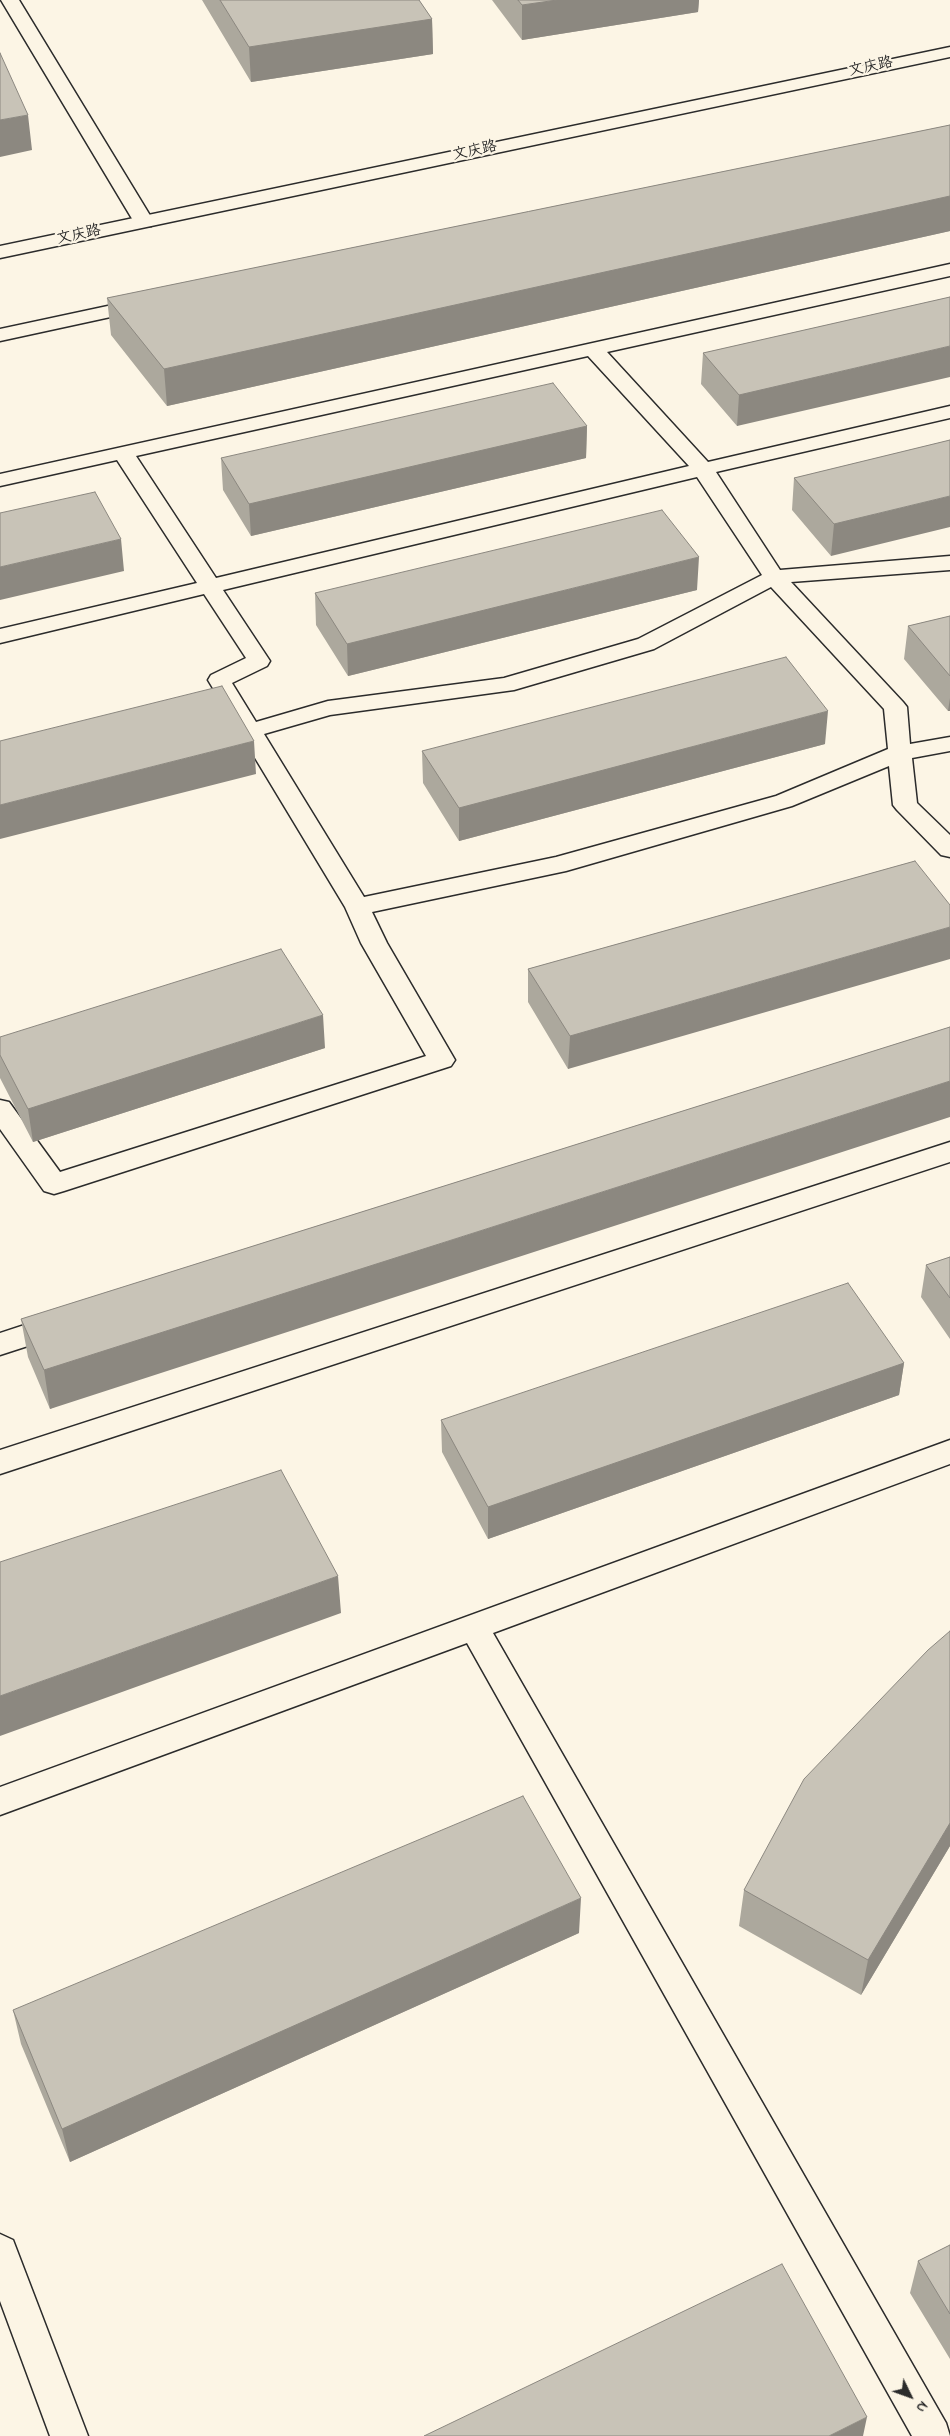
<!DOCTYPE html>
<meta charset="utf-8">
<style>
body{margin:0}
#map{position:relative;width:950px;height:2436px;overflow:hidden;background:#fcf5e5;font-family:"Indie Flower",sans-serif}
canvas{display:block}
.north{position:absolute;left:885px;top:2371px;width:50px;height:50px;-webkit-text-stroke:4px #fcf5e5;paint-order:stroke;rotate:132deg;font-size:14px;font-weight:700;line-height:20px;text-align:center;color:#2b2b2b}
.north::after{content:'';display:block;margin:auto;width:18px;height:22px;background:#2b2b2b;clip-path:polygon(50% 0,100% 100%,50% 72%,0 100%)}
</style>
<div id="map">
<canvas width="950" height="2436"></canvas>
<div class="north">N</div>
</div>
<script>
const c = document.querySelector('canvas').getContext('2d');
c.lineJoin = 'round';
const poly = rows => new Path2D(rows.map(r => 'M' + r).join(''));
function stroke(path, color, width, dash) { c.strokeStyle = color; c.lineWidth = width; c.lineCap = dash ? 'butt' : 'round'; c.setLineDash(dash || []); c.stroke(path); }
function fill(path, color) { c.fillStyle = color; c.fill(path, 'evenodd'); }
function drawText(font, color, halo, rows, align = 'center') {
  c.font = font + ' "Indie Flower","LXGW WenKai TC",sans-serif'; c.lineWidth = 4.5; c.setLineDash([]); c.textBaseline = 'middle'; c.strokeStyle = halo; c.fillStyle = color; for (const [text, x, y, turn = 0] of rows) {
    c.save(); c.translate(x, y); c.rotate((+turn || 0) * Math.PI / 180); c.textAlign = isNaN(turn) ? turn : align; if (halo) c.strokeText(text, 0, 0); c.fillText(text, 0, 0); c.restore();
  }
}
const minor = poly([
 [1,0,19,0,154,222,151,226,137,226,134,222,1,0],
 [950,264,950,276,607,352,708,462,950,406,950,418,716,472,780,570,950,556,950,570,791,582,903,702,907,707,910,744,950,737,950,751,912,758,917,803,950,835,950,857,941,855,897,810,893,805,889,766,792,806,566,871,372,912,387,943,455,1060,451,1066,64,1191,54,1194,44,1191,0,1129,0,1100,9,1102,60,1172,426,1056,361,943,345,907,208,680,211,675,246,658,204,594,0,643,0,629,197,583,117,460,0,486,0,474,950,264],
 [588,356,689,466,216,578,136,456,588,356],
 [697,477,762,575,638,639,504,678,328,701,256,722,232,683,267,666,270,661,223,590,697,477],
 [771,587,884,709,888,749,776,796,556,857,364,897,264,734,330,715,514,690,654,649,771,587],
 [145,298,152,300,155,304,152,308,0,341,0,329,145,298],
 [950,1142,950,1162,0,1474,0,1450,950,1142],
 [61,1313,71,1316,75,1324,71,1332,0,1355,0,1333,61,1313],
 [950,1440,950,1464,493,1633,946,2423,950,2436,912,2436,467,1643,0,1815,0,1787,950,1440],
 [0,2234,13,2240,88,2436,50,2436,0,2301,0,2234]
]);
const tertiary = poly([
 [950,47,950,57,0,258,0,246,950,47]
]);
const wall = poly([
 [202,0,419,0,432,19,433,54,251,82],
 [492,0,699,0,698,12,522,40],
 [950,125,950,231,167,406,111,335,107,298],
 [950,297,737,426,701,384,703,353],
 [587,426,586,458,251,536,223,490,221,458],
 [950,440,831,556,792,510,794,478],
 [697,590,348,676,316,625,315,593],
 [950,616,950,711,948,711,904,659,908,626],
 [825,744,459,841,423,783,422,751],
 [915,861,568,1069,528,1002,528,969],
 [950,1027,50,1409,28,1357,21,1319],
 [0,1037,325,1048,33,1142,0,1078],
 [950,1257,950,1339,921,1297,926,1265],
 [904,1363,899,1395,488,1539,442,1452,441,1420],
 [950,1631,950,1846,861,1995,739,1926,744,1890],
 [579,1933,70,2162,21,2044,13,2010],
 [950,2245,950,2359,910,2293,918,2261]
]);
const shadedWall = poly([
 [557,0,699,0,698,12,522,40,522,5],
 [432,19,433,54,251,82,249,47],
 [28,115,32,150,0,157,0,120],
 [950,196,950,231,167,406,164,369],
 [950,346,950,377,737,426,739,395],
 [587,426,586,458,251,536,249,504],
 [950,496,950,527,831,556,834,524],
 [121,539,124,571,0,600,0,567],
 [699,557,697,590,348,676,347,644],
 [950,698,950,711,948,711],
 [828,711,825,744,459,841,459,808],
 [254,741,256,774,0,839,0,805],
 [950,927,950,959,568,1069,570,1036],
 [323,1015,325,1048,33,1142,28,1109],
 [950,1081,950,1117,50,1409,44,1370],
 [904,1363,899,1395,488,1539,488,1507],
 [338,1576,341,1613,0,1736,0,1696],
 [950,1823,950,1846,861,1995,868,1960],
 [581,1898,579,1933,70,2162,62,2129],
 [867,2417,863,2436,829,2436]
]);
const building = poly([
 [220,0,419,0,432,19,249,47,220,0],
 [518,0,557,0,522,5,518,0],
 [0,53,28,115,0,120,0,53],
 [950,125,950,196,164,369,107,298,950,125],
 [950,297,950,346,739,395,703,353,950,297],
 [553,383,587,426,249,504,221,458,553,383],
 [950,440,950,496,834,524,794,478,950,440],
 [95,492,121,539,0,567,0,513,95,492],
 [662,510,699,557,347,644,315,593,662,510],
 [950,616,950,676,908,626,950,616],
 [786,657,828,711,459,808,422,751,786,657],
 [222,686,254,741,0,805,0,741,222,686],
 [915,861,950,905,950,927,570,1036,528,969,915,861],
 [281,949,323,1015,28,1109,0,1055,0,1037,281,949],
 [950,1027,950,1081,44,1370,21,1319,950,1027],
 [950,1257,950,1298,926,1265,950,1257],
 [848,1283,904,1363,488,1507,441,1420,848,1283],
 [281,1470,338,1576,0,1696,0,1562,281,1470],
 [950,1631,950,1823,868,1960,744,1890,804,1779,928,1650,950,1631],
 [523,1796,581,1898,62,2129,13,2010,523,1796],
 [950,2245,950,2314,918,2261,950,2245],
 [782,2264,867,2417,829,2436,424,2436,782,2264]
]);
const farStreetnames = [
 ["文庆路",871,68,-12],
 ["文庆路",475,152,-12],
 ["文庆路",79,236,-12]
];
stroke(minor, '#2b2b2b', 3);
stroke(tertiary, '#2b2b2b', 3);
fill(minor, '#fcf5e5');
fill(tertiary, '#fcf5e5');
fill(wall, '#aca89d');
fill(shadedWall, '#8c8880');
fill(building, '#c8c3b7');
stroke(building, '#8c8880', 1);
drawText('15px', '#2b2b2b', '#fcf5e5', farStreetnames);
</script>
